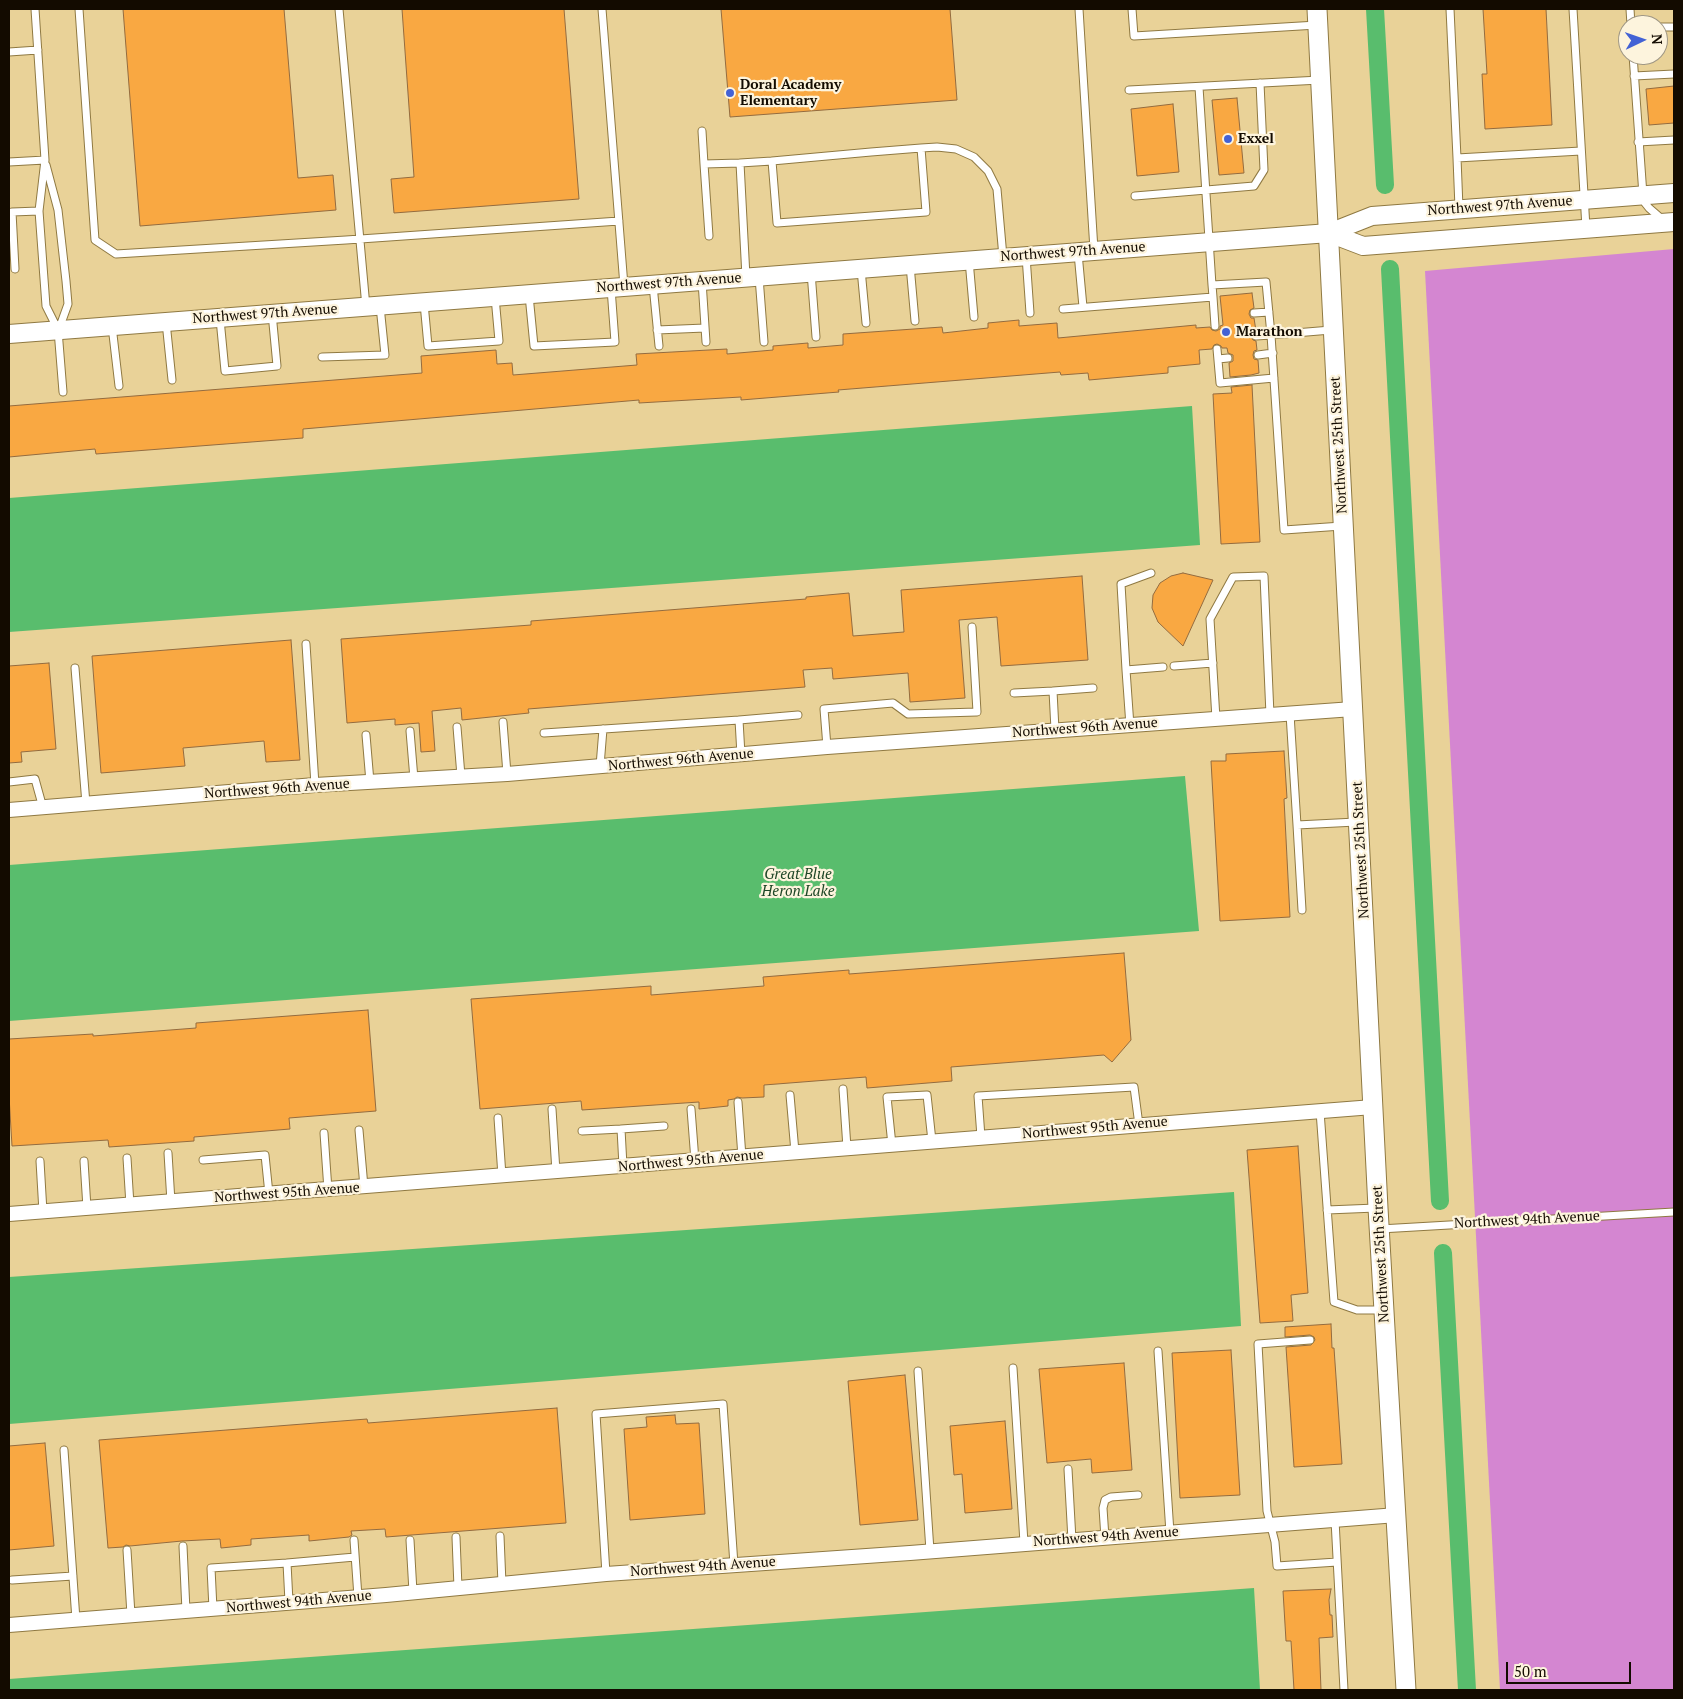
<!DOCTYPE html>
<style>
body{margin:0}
#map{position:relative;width:1683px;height:1699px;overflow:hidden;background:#e9d298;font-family:"PT Serif",serif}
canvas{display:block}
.frame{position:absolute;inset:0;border:10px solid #130b00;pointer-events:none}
.north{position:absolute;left:1618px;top:15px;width:50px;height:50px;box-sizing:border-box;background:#fdf4dd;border:1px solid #9f9785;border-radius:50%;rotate:87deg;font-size:14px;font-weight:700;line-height:20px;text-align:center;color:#130b00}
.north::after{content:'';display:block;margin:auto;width:18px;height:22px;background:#4362d5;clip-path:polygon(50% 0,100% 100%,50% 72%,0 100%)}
.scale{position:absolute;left:1506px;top:1662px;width:125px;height:22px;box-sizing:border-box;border:2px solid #130b00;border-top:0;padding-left:6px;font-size:15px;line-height:18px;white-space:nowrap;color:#130b00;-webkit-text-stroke:4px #fdf4dd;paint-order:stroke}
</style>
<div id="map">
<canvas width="1683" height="1699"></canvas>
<div class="frame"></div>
<div class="north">N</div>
<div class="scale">50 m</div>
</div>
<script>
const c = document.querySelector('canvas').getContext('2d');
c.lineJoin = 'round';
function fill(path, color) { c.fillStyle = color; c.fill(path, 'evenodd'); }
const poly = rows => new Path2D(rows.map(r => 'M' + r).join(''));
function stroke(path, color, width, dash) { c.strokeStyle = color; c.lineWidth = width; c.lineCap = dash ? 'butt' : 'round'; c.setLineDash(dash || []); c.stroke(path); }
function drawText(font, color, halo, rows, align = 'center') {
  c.font = font + ' "PT Serif",serif'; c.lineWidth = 4.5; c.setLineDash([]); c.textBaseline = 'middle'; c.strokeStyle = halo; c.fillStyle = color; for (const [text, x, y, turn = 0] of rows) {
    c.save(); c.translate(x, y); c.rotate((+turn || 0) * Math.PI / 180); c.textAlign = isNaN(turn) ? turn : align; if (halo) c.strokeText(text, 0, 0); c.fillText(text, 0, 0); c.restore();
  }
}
const green = poly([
 [1674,249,1674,1690,1500,1690,1425,271]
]);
const water = poly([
 [1192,406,1200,545,9,632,9,498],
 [1185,776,1199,931,9,1021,9,865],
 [1234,1192,1241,1326,9,1424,9,1277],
 [1254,1588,1260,1690,9,1690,9,1679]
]);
const canal = poly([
 [1375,9,1385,185],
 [1390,269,1440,1201],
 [1443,1253,1467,1690]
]);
const building = poly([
 [123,9,284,9,298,178,333,175,336,210,140,226,123,9],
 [402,9,564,9,579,199,394,213,391,179,414,177,402,9],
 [721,9,950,9,957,100,730,117,721,9],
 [1483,9,1546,9,1552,125,1485,129,1482,74,1487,74,1483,9],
 [1674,86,1674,123,1649,125,1646,89,1674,86],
 [1237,98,1244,173,1219,175,1212,100,1237,98],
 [1173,104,1179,172,1137,176,1131,109,1173,104],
 [1252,293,1254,308,1250,310,1249,314,1251,318,1254,318,1256,331,1252,333,1251,337,1253,340,1256,341,1257,350,1254,351,1253,355,1254,359,1258,360,1259,373,1251,375,1230,377,1229,363,1233,361,1233,355,1228,353,1227,348,1222,348,1221,346,1217,344,1214,345,1212,349,1199,350,1200,364,1168,367,1168,373,1089,380,1088,373,1061,375,1060,372,838,390,839,392,741,400,741,397,639,403,639,400,303,429,303,438,96,454,95,449,9,457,9,406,422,373,421,356,496,350,497,364,512,363,513,375,637,365,636,354,727,349,727,354,773,350,773,346,808,343,808,348,843,345,843,334,942,327,943,333,988,328,988,323,1019,320,1019,326,1057,323,1058,338,1196,325,1196,328,1210,327,1212,330,1216,331,1220,329,1220,326,1223,325,1220,296,1252,293],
 [1252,385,1260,542,1221,544,1213,394,1232,393,1231,387,1252,385],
 [1183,573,1213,580,1183,646,1158,622,1152,608,1153,595,1160,583,1171,576,1183,573],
 [1082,576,1088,660,1001,666,997,617,959,620,965,698,910,702,908,673,833,679,832,668,803,670,805,687,528,709,529,713,462,720,461,708,432,711,435,751,421,752,419,723,395,725,395,719,347,723,341,639,531,625,531,621,806,599,806,597,849,593,853,636,904,632,901,590,1082,576],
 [291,640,300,760,266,762,264,741,183,748,185,766,101,773,92,656,291,640],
 [49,663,56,749,21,752,22,762,9,763,9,666,49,663],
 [1284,751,1287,798,1284,799,1290,917,1220,921,1211,761,1226,761,1226,754,1284,751],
 [1124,953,1131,1040,1112,1062,1104,1055,951,1067,952,1081,867,1088,866,1077,764,1085,764,1097,742,1098,737,1097,734,1099,728,1100,728,1106,699,1109,699,1102,582,1110,581,1101,480,1109,471,999,651,986,651,995,764,986,763,977,849,970,849,974,1124,953],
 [368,1010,376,1111,289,1118,290,1129,194,1137,194,1141,109,1147,108,1140,12,1146,9,1096,9,1039,93,1034,93,1036,196,1028,196,1023,368,1010],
 [1298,1146,1308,1293,1291,1295,1293,1321,1260,1323,1247,1150,1298,1146],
 [1331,1324,1332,1348,1334,1348,1342,1464,1294,1467,1286,1347,1311,1345,1315,1340,1314,1337,1310,1335,1285,1337,1285,1327,1331,1324],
 [1231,1350,1240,1495,1180,1498,1172,1353,1231,1350],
 [1124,1363,1132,1470,1092,1473,1091,1459,1047,1463,1039,1369,1124,1363],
 [905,1375,918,1520,860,1525,848,1381,905,1375],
 [557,1408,566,1523,386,1537,385,1529,351,1531,352,1535,349,1537,309,1541,309,1535,251,1539,251,1545,221,1548,220,1539,182,1541,130,1546,126,1545,123,1547,108,1548,99,1440,367,1419,368,1423,557,1408],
 [675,1415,676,1424,699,1423,705,1514,630,1520,624,1429,647,1427,646,1417,675,1415],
 [1005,1421,1012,1509,965,1513,962,1474,954,1475,950,1426,1005,1421],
 [45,1443,54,1546,9,1550,9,1446,45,1443],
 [1331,1589,1329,1600,1330,1615,1332,1615,1333,1637,1319,1638,1321,1690,1294,1690,1291,1641,1286,1641,1283,1591,1331,1589]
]);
const service = poly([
 [35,9,45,160,39,211,46,306,58,330,63,392],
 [79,9,95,240,116,254,346,240,619,221],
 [339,9,366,307],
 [602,9,624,286],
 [1079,9,1094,250],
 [1132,9,1134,36,1317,25],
 [1450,9,1457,158,1581,151],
 [1573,9,1586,228],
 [1630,9,1631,25],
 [1658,27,1674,27],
 [9,52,38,50],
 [1633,55,1643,195,1645,203,1649,208,1664,221],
 [1634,76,1674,74],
 [1199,87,1212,285,1266,282,1271,335,1256,336],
 [1129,90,1320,80],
 [702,131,704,164],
 [1638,142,1674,140],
 [921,148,926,212,777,223,772,161,871,152,921,148,937,147,956,149,974,157,988,171,997,189,1003,257],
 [1457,158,1459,208],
 [9,162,45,160],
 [740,163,772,161],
 [46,165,58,210,66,281,68,304,59,329],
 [1135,196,1254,186,1264,170,1260,83],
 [709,236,704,164,740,163,746,277],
 [1078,253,1083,307],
 [1026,256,1030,313],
 [969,260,974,317],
 [910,265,915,321],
 [15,269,12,212,39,211],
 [861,269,866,323],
 [811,272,816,337],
 [759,277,764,342],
 [702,281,706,342],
 [653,285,659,346],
 [529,295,534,346,615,342,611,288],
 [1213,297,1215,326],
 [424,303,428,346,499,341,495,297],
 [1063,309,1213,297,1212,285],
 [1254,313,1269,312],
 [220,319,225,371,277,366,272,313],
 [166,322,172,380],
 [112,326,119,386],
 [657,330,705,328],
 [1331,330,1271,335,1284,530,1342,526],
 [1217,349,1220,383,1274,378],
 [1258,355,1273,353],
 [322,357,385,355,380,306],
 [1218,359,1228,358],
 [306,644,315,785],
 [1174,666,1213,663],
 [75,668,86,804],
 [1126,670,1121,584,1151,573],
 [1014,693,1053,691],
 [1290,714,1297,825],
 [1216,719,1210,619,1233,577,1264,576,1270,715],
 [503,722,507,774],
 [1130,726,1126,670,1163,667],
 [457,727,461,776],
 [1055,730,1053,691,1093,688],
 [410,731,414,779],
 [544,733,739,720],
 [366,735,370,782],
 [827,747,824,709,893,703,908,714,977,712,972,627],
 [741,755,739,720,798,715],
 [600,766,603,729],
 [9,782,35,779,43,808],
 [1302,910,1297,825,1356,822],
 [843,1089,847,1148],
 [790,1095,795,1152],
 [738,1102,742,1157],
 [552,1109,556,1172],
 [691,1109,695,1161],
 [1320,1111,1334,1302,1357,1310,1383,1310],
 [498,1118,502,1176],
 [359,1130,364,1187],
 [582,1131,621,1129],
 [324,1133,328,1190],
 [981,1137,978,1096,1134,1087,1139,1125],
 [892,1145,887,1097,927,1095,932,1141],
 [168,1153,171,1202],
 [127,1158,130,1205],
 [203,1160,265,1155,269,1194],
 [40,1161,43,1212],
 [84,1161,87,1208],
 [623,1166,621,1129,664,1126],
 [1327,1210,1376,1208],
 [1380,1229,1674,1212],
 [1310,1340,1258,1344,1267,1511,1275,1542,1277,1566,1337,1562],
 [1158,1351,1170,1533],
 [1013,1368,1024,1543],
 [918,1371,930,1551],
 [64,1450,76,1620],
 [1068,1469,1072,1540],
 [1335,1520,1344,1690],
 [500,1536,502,1584],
 [456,1537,458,1588],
 [1105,1538,1103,1508,1105,1500,1111,1497,1138,1495],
 [354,1540,358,1597],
 [410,1540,413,1592],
 [183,1546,186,1611],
 [127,1550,131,1615],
 [606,1574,596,1414,723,1404,734,1565],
 [12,1580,73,1576],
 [289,1602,287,1563,355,1557],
 [213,1609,211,1568,287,1563]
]);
const minor = poly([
 [9,810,315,785,507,774,827,747,1353,709],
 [9,1214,1373,1107],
 [9,1625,386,1595,606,1574,910,1553,1397,1515]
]);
const tertiary = poly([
 [1329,233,1363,246,1674,222],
 [9,334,1329,233,1372,216,1674,193]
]);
const secondary = poly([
 [1317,9,1378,1208,1406,1690]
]);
const markers = [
 [730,93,5,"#4362d5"],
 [1228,139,5,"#4362d5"],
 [1226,332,5,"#4362d5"]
];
const poiNames = [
 ["Doral Academy",740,85],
 ["Elementary",740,101],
 ["Exxel",1238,139],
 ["Marathon",1236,332]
];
const streetNames = [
 ["Northwest 97th Avenue",1500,206,-4],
 ["Northwest 97th Avenue",1073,252,-4],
 ["Northwest 97th Avenue",669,283,-4],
 ["Northwest 97th Avenue",265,314,-4],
 ["Northwest 25th Street",1339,445,-93],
 ["Northwest 96th Avenue",1085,728,-4],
 ["Northwest 96th Avenue",681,760,-5],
 ["Northwest 96th Avenue",277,789,-4],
 ["Northwest 25th Street",1361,850,-93],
 ["Northwest 95th Avenue",1095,1128,-5],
 ["Northwest 95th Avenue",691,1161,-5],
 ["Northwest 95th Avenue",287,1193,-4],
 ["Northwest 94th Avenue",1527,1220,-3],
 ["Northwest 25th Street",1381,1254,-93],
 ["Northwest 94th Avenue",1106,1537,-4],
 ["Northwest 94th Avenue",703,1567,-4],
 ["Northwest 94th Avenue",299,1602,-5]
];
const waterNames = [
 ["Great Blue",798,875],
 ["Heron Lake",798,892]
];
fill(green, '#d486d1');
fill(water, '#59bd6d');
stroke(canal, '#59bd6d', 18);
fill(building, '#f9a842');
stroke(building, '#936b3f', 1);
stroke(service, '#8f7942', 9);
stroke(minor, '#8f7942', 16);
stroke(tertiary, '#8f7942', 20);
stroke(secondary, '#8f7942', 21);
stroke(service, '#fff', 7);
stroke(minor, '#fff', 14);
stroke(tertiary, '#fff', 18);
stroke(secondary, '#fff', 19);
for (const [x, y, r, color] of markers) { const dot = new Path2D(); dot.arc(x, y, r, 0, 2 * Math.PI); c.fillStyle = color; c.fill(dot); stroke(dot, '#fdf4dd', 2); }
drawText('bold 14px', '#130b00', '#fdf4dd', poiNames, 'left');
drawText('14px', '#130b00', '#fdf4dd', streetNames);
drawText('italic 15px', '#1f4727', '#fdf4dd', waterNames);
</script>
